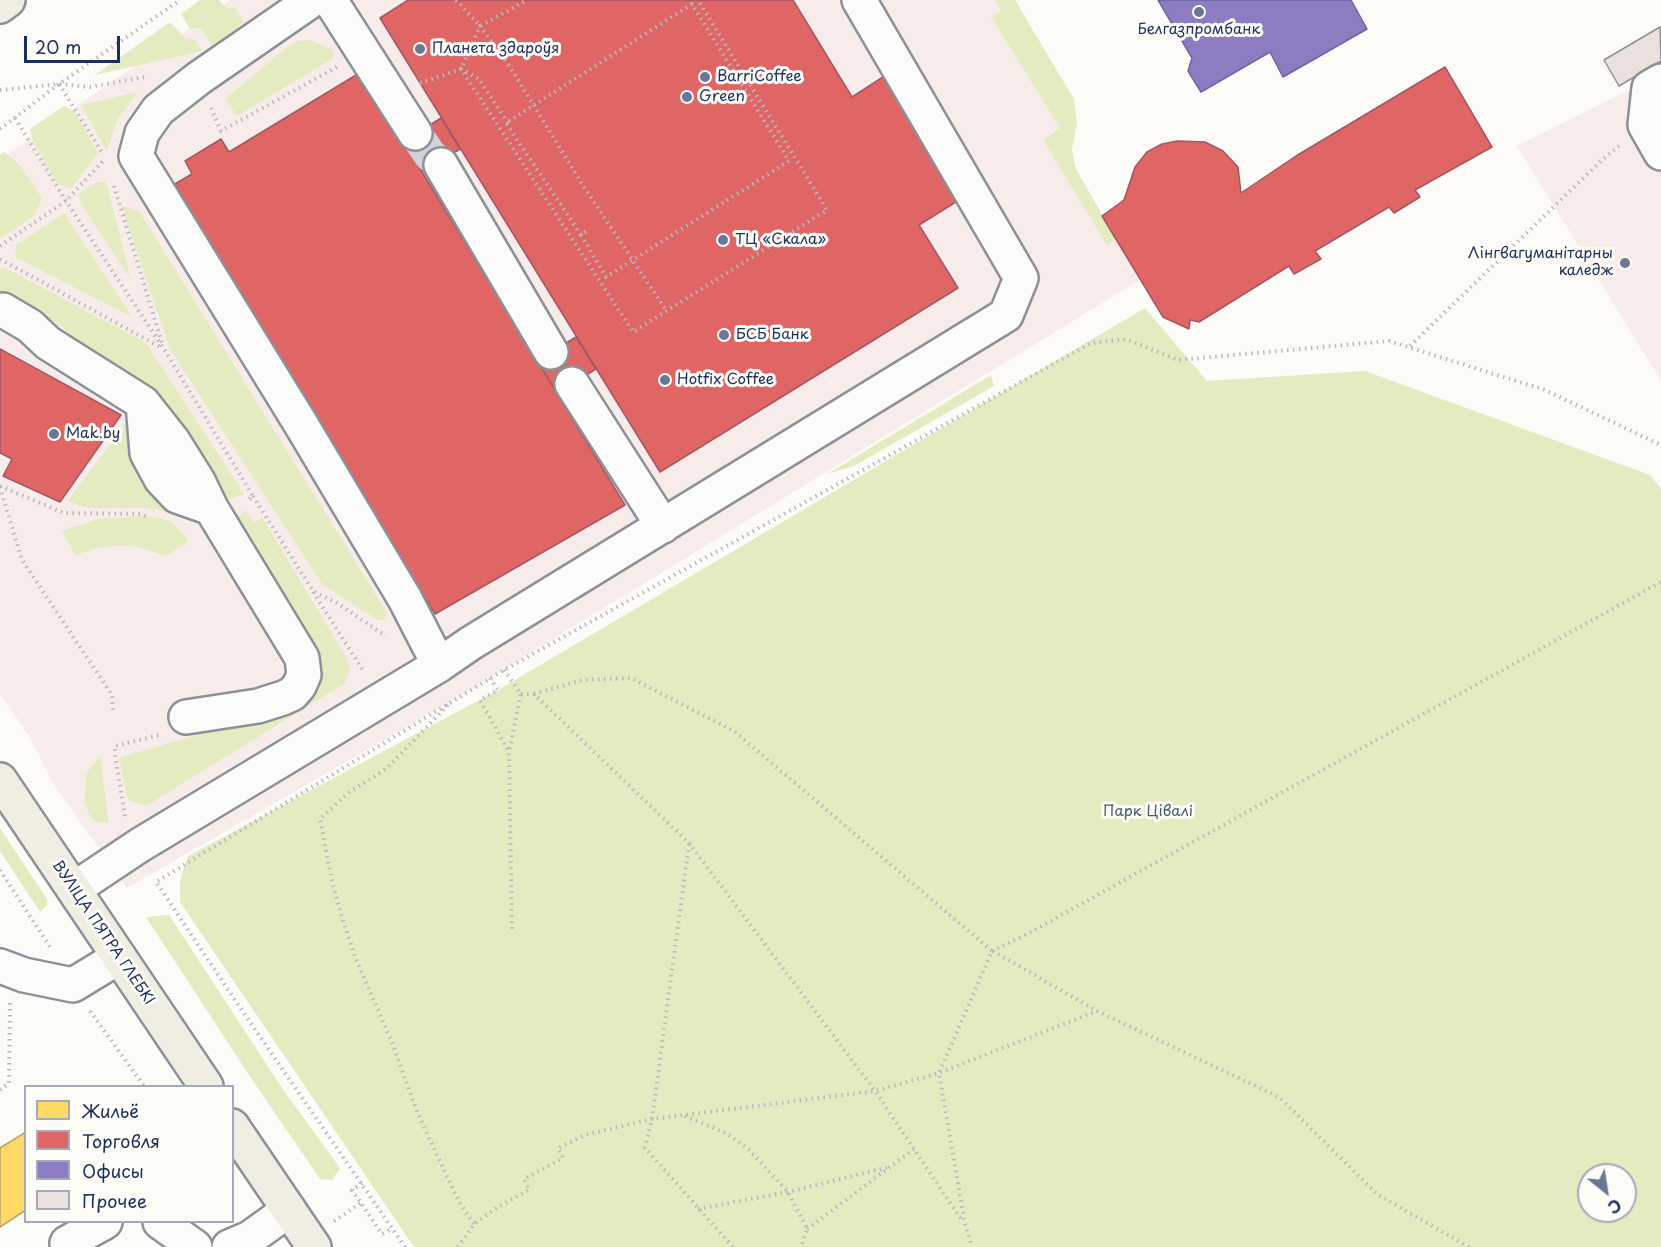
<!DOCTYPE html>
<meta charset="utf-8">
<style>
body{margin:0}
#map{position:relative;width:1661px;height:1247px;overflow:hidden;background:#fcfbf8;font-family:"Playpen Sans",sans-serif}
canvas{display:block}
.legend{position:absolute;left:24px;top:1085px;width:210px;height:138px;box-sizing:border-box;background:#fdfcf7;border:2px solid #a3aaba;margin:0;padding:8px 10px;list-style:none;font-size:18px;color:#1b2f5e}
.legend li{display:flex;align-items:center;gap:12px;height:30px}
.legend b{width:30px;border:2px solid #a3aaba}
.north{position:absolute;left:1577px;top:1163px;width:60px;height:60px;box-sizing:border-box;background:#fdfcf7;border:2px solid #a3aaba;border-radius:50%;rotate:150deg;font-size:16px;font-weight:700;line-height:24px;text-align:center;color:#1b2f5e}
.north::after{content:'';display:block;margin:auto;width:21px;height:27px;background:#6a7694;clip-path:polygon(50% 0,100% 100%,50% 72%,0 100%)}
.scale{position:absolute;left:24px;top:36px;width:96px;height:27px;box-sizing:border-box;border:3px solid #1b2f5e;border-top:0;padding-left:8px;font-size:18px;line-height:21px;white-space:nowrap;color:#1b2f5e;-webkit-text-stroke:4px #fdfcf7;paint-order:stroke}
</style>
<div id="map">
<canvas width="1661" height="1247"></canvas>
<ul class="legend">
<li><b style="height:16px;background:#ffd966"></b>Жильё</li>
<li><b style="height:16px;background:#e06666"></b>Торговля</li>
<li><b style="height:16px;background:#8e7cc3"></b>Офисы</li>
<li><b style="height:16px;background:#ece0de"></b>Прочее</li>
</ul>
<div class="north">С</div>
<div class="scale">20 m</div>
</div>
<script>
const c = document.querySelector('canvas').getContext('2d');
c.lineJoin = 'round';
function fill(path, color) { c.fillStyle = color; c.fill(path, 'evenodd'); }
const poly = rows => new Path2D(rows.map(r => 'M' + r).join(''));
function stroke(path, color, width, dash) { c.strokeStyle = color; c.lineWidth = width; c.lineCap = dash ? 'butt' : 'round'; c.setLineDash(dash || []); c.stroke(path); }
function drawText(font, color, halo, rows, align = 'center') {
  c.font = font + ' "Playpen Sans",sans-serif'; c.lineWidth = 6; c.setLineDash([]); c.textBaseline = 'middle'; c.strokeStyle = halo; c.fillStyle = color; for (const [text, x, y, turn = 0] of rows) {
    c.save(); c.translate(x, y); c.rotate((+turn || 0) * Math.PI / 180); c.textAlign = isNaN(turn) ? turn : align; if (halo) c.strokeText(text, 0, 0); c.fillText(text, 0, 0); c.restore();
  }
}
const built = poly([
 [230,0,995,0,1002,11,991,17,1061,128,1044,140,1107,244,1116,239,1140,280,452,701,127,888,54,785,29,736,0,694,0,159],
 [1661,74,1661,381,1517,146]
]);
const green = poly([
 [200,0,219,0,227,9,234,7,244,22,213,46,201,28,190,29,181,14],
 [995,0,1015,0,1074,99,1077,123,1072,150,1076,169,1116,239,1107,245,1043,140,1060,128,991,17,1001,11],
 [170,22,186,39,194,39,202,51,95,75],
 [309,40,332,49,334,58,237,116,225,99,286,48,296,41],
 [138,92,117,120,107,151,81,105],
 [64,106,74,111,98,153,70,189,57,183,33,141,30,129],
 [4,152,19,164,42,198,35,215,0,239,0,155],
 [106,181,131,280,81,204,79,194,95,183],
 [121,205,139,211,387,613,384,620,379,621,322,584,170,349],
 [64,213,132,317,15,257,16,245],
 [4,267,146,343,244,494,228,500,174,417,75,350,64,328,18,297,0,295,0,268],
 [1145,308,1207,381,1365,371,1650,475,1661,489,1661,1247,414,1247,180,902,180,881,188,856,498,690],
 [1589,1175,1625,1175,1625,1211,1589,1211],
 [991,375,994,386,854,466,827,474],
 [134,412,191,514,184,518,155,509,140,508,87,508,68,501],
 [245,510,254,522,262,517,346,657,350,670,345,683,146,806,128,800,119,758,298,705,317,654,237,519],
 [148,516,171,521,189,541,166,556,132,545,100,547,75,555,62,531,99,519],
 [100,756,109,823,97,822,89,815,84,800,87,772],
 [0,828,47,899,47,905,40,912,0,851],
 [169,915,282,1088,340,1168,332,1180,320,1179,247,1072,146,917]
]);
const homes = poly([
 [26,1132,26,1210,0,1227,0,1148,26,1132]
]);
const shops = poly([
 [408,0,793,0,852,97,883,77,959,200,919,225,958,288,660,472,380,18,408,0],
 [1445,67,1492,147,1415,190,1420,197,1394,213,1389,207,1315,251,1321,259,1294,274,1289,266,1199,322,1190,320,1189,329,1163,317,1102,216,1124,200,1135,167,1147,152,1162,144,1177,141,1205,142,1223,151,1238,167,1241,193,1296,156,1445,67],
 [361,72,625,505,435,614,330,442,305,396,268,340,173,185,192,174,185,161,221,139,229,152,361,72],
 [441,118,460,149,422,172,403,142,441,118],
 [576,337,596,369,557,393,537,361,576,337],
 [0,349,121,415,60,502,3,476,12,459,0,453,0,349]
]);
const offices = poly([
 [1158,0,1351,0,1367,29,1283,77,1270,52,1201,92,1188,71,1192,58,1158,0]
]);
const building = poly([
 [1660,27,1661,61,1619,86,1604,60,1660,27]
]);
const minorTunnel = poly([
 [415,133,430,155,441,165]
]);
const path = poly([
 [456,0,480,26,527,0],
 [420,83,461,69,633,332,827,210,698,0],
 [59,84,103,154],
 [0,90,59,84,90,87,144,77],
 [211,108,221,131,337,67],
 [15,118,66,201,164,349,253,496,246,502],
 [508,123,479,79,461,69,480,26,510,67,582,184,666,310],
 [0,129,59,84,180,0],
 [114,186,162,343],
 [581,235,606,277,789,161,692,4,506,123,581,235,588,230],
 [0,246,66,201,105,159],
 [0,259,162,348],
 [1410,346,1602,160,1619,146],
 [0,486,64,513,141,514,149,517],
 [0,487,22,560,112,695,113,710],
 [253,496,313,591,337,603,386,636],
 [313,592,364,672],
 [504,670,521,694,509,752,512,929],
 [490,678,498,690,480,700,509,752],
 [521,694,534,694,689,843,875,1091,963,1222],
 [534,694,582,680,631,678,734,731,992,951,939,1073,965,1224,972,1247],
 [448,705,386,769,348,793,320,819,331,877,340,911,355,957,391,1040,418,1114,459,1202,474,1224],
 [125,816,115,755,115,746,159,735],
 [689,844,652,1119,645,1148,733,1247],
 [0,870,50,947],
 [992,951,1029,933,1661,582],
 [993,951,1097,1011,1279,1097,1378,1195,1469,1247],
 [90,1011,144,1086],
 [0,1090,9,1083,10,1003],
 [685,1116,728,1134,749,1150,788,1192,807,1229,801,1247],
 [362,1183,352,1190,382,1234,392,1229],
 [698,1209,788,1192,889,1167],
 [334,1221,361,1203],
 [807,1229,914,1149],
 [405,1247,241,1009,156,882,504,670,1091,343,1126,339,1178,360,1389,341,1545,390,1661,445],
 [458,1247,474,1224,498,1207,529,1190,524,1179,563,1158,558,1148,585,1135,652,1119,875,1091,939,1073,1097,1011]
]);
const minor = poly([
 [312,0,199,78,158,110,142,133,136,156,302,426,405,599,439,665],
 [330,0,415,133],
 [1661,81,1649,88,1645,125,1661,153],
 [441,165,551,352],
 [0,311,3,310,30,326,48,343,143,403,173,441,198,481,211,508],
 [572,384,663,526],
 [143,403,147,453,161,479,177,496,211,508,302,658,304,675,299,686,292,694,283,698,258,706,186,717],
 [74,889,140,845,439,665,471,643,1006,315,1021,278,859,0],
 [0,966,24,975,73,985,119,957],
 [160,1222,195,1247],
 [67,1243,105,1222],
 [229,1247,250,1238,289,1210]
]);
const major = poly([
 [0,6,8,0],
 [0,780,206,1086],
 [232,1126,314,1247]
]);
const markers = [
 [1199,12,6,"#6a7694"],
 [420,49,6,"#6a7694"],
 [705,77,6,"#6a7694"],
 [687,97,6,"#6a7694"],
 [723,240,6,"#6a7694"],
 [1625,263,6,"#6a7694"],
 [724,335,6,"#6a7694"],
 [665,380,6,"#6a7694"],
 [54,434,6,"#6a7694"]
];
const poiNames = [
 ["Белгазпромбанк",1199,30,"center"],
 ["Планета здароўя",432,49],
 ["BarriCoffee",717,77],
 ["Green",699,97],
 ["ТЦ «Скала»",735,240],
 ["Лінгвагуманітарны",1613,254,"right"],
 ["каледж",1613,271,"right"],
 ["БСБ Банк",736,335],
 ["Hotfix Coffee",677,380],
 ["Mak.by",66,434]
];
const parkNames = [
 ["Парк Цівалі",1148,812]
];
const streetNames = [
 ["ВУЛІЦА ПЯТРА ГЛЕБКІ",103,933,56]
];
fill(built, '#f7ece9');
fill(green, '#e4ebc0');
fill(homes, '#ffd966');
stroke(homes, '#bba664', 1.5);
fill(shops, '#e06666');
stroke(shops, '#a55664', 1.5);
fill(offices, '#8e7cc3');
stroke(offices, '#6c65a5', 1.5);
fill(building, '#ece0de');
stroke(building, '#8c9097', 1.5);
stroke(minorTunnel, '#cfd2d9', 33, [33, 16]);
stroke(minor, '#8c9097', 38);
stroke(major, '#8c9097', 38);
stroke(path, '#b6b9bd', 4, [1.5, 4.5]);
stroke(minor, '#fbfbf9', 33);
stroke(major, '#f0ede3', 33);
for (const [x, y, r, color] of markers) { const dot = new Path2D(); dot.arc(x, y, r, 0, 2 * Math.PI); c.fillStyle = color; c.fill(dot); stroke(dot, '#fdfcf7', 2); }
drawText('15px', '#1b2f5e', '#fdfcf7', poiNames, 'left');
drawText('15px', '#485b6b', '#fdfcf7', parkNames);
drawText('15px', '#1b2f5e', '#fdfcf7', streetNames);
</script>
